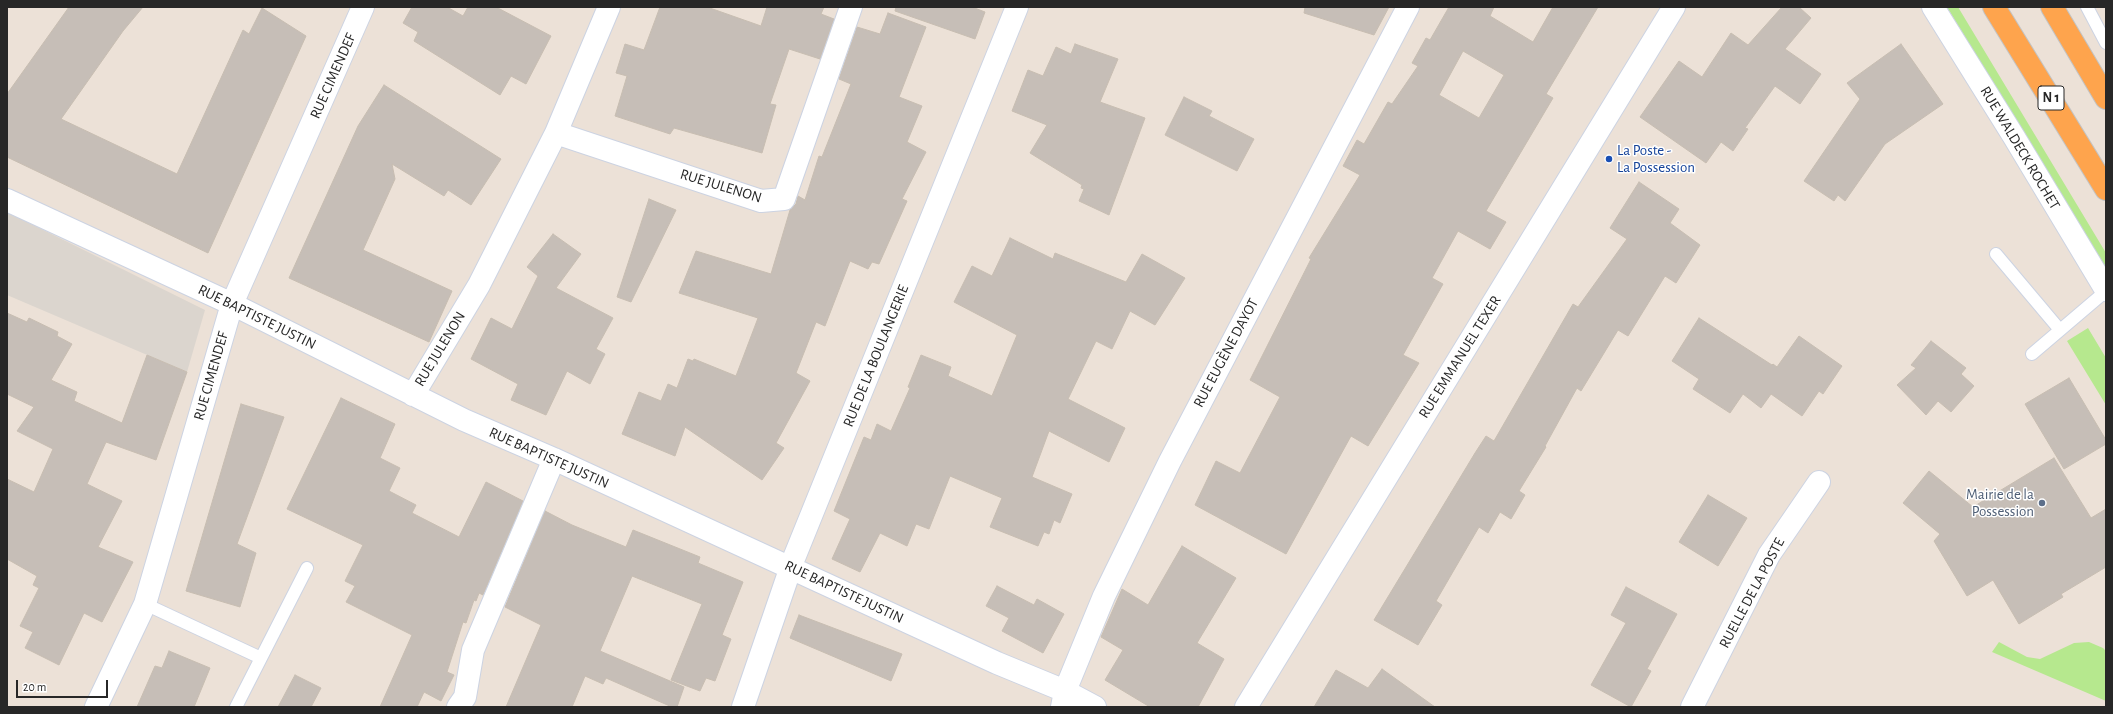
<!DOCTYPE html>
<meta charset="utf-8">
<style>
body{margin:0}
#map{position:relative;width:2113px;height:714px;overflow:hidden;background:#ece1d7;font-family:"Alegreya Sans",sans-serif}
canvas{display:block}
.frame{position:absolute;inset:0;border:8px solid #272727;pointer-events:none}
.scale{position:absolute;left:16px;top:680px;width:92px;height:18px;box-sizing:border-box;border:2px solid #272727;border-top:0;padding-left:5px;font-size:12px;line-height:14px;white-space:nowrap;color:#272727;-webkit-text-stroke:3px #fff;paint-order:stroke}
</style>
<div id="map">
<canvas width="2113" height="714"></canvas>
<div class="frame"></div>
<div class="scale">20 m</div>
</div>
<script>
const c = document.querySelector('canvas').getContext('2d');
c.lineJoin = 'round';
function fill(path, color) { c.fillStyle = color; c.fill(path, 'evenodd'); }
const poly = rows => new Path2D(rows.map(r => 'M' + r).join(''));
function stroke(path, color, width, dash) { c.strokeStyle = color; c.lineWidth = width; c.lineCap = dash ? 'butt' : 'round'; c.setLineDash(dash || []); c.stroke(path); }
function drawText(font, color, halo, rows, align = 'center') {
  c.font = font + ' "Alegreya Sans",sans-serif'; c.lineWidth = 3; c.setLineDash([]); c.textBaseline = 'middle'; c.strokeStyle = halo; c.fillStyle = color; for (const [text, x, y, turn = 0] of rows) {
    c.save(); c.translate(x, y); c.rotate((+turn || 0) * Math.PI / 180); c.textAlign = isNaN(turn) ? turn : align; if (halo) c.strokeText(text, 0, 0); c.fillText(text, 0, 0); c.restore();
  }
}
const green = poly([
 [1947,7,1958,7,2106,253,2106,272],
 [2088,328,2106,358,2106,405,2067,341],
 [1999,642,2027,657,2040,659,2074,643,2089,642,2103,648,2106,651,2106,701,1992,652]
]);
const plaza = poly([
 [7,212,205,310,187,372,7,295]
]);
const building = poly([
 [69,7,143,7,123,31,61,119,177,174,243,30,249,34,262,8,306,36,208,253,7,157,7,94,69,7],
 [412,7,447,7,463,16,468,7,496,7,551,36,526,84,511,76,500,95,414,41,418,32,403,23,412,7],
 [660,7,707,7,761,26,767,7,824,7,821,14,834,19,820,59,789,49,770,104,776,105,762,153,674,128,670,134,615,116,627,76,616,73,625,44,644,50,660,7],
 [896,7,972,7,985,12,975,39,895,11,896,7],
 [1305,7,1389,7,1374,35,1304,13,1305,7],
 [1449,7,1494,7,1490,16,1533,42,1553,7,1598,7,1546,94,1553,98,1486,211,1506,222,1490,249,1458,231,1432,278,1443,284,1403,355,1419,363,1368,446,1351,436,1286,554,1195,505,1216,461,1240,473,1280,397,1250,380,1311,259,1309,258,1360,175,1343,166,1357,140,1364,144,1388,102,1392,104,1418,66,1412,63,1426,38,1430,40,1449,7],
 [1463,51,1504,75,1479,118,1439,95,1463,51],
 [1782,7,1799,7,1811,18,1785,49,1821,74,1800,104,1775,86,1745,128,1748,129,1733,151,1721,142,1706,163,1640,117,1679,61,1702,77,1731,33,1748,45,1782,7],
 [888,13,926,27,899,97,922,106,907,142,926,152,902,199,907,201,879,264,872,262,868,269,850,261,825,326,816,322,796,373,810,381,776,443,784,448,762,480,685,427,675,456,622,434,639,392,661,401,668,384,677,388,688,359,693,361,694,359,736,376,758,318,679,293,696,251,771,274,790,210,796,204,798,196,805,200,819,156,822,157,851,84,839,79,857,27,880,34,888,13],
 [1075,44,1118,59,1100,102,1145,118,1109,215,1079,201,1084,189,1081,188,1082,185,1030,153,1047,125,1012,111,1028,70,1043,76,1056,47,1071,54,1075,44],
 [1901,44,1943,104,1885,144,1845,201,1838,195,1834,201,1804,181,1860,99,1847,83,1901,44],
 [384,85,501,159,471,205,448,190,444,196,392,164,395,179,363,250,452,291,429,342,289,278,358,126,384,85],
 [1184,97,1212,111,1209,116,1254,139,1237,171,1165,135,1184,97],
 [1639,182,1679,209,1670,223,1700,245,1676,283,1665,276,1628,336,1618,330,1581,391,1577,388,1545,446,1546,447,1519,491,1525,495,1511,519,1500,512,1488,533,1479,527,1436,601,1442,605,1418,645,1374,620,1475,453,1486,436,1494,441,1573,304,1578,307,1627,239,1610,228,1639,182],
 [649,199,676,210,631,302,617,297,649,199],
 [553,234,581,254,556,288,613,318,596,349,605,354,590,384,567,371,546,415,511,400,518,384,471,359,491,318,512,329,538,276,527,267,553,234],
 [1010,238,1053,259,1055,253,1126,282,1142,254,1185,278,1155,325,1130,311,1112,349,1096,341,1068,399,1125,428,1109,462,1049,431,1032,477,1072,494,1060,523,1054,520,1049,534,1044,532,1038,546,990,527,1002,498,950,476,929,529,916,524,907,546,880,533,860,572,832,559,850,519,834,511,864,437,871,440,877,424,891,431,910,388,908,387,921,355,951,367,948,376,992,396,1017,335,954,302,972,266,992,276,1010,238],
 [7,313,27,322,29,318,58,332,57,336,72,344,51,380,77,392,74,401,122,423,147,355,187,372,156,460,106,442,87,484,122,501,98,547,133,562,102,622,84,613,59,665,25,648,33,632,20,626,39,588,33,585,37,576,7,559,7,479,34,492,53,449,17,431,34,407,7,394,7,313],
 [1699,318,1772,365,1773,364,1777,367,1799,336,1842,366,1823,394,1819,391,1802,416,1771,394,1761,408,1743,394,1730,413,1693,389,1699,379,1672,361,1699,318],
 [1931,341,1966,368,1961,374,1974,386,1951,412,1938,401,1926,415,1897,385,1916,368,1911,365,1931,341],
 [2069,378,2106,440,2106,444,2064,469,2025,404,2069,378],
 [341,398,395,424,380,458,400,468,389,491,416,505,412,513,459,537,486,482,523,501,483,595,479,593,476,601,474,600,466,623,463,622,447,672,454,675,441,701,424,692,417,707,380,707,412,635,346,602,355,586,345,581,363,545,287,509,341,398],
 [241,404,284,417,237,544,256,553,240,607,186,591,241,404],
 [2054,458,2091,518,2106,509,2106,567,2061,594,2063,597,2019,624,1993,580,1967,596,1934,541,1940,534,1903,503,1929,471,1973,507,2054,458],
 [1708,495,1747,518,1718,566,1679,542,1708,495],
 [545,511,572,525,626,547,633,530,700,557,698,563,743,582,722,635,731,639,715,681,706,678,700,691,671,680,702,604,632,576,600,651,684,687,677,707,672,707,606,678,603,684,585,676,572,707,506,707,541,625,505,607,545,511],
 [1182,546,1236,578,1197,643,1224,659,1198,707,1150,707,1105,680,1123,650,1101,637,1122,589,1148,605,1182,546],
 [997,586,1034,605,1037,599,1064,614,1043,653,1002,631,1009,618,986,606,997,586],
 [1626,587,1677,614,1647,669,1651,671,1631,707,1591,685,1626,623,1611,615,1626,587],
 [799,615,902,654,891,681,790,638,799,615],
 [169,651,210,668,194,707,137,707,155,666,162,668,169,651],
 [1382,669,1435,707,1314,707,1336,670,1368,688,1382,669],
 [295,675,321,688,311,707,278,707,295,675]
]);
const service = poly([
 [2087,7,2106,43],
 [1996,254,2060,330],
 [2032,354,2106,291],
 [145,604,261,658],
 [236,707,307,568]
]);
const minor = poly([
 [556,133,761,201,784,199,851,7],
 [7,200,232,304,464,420,554,459,997,663,1065,691,1095,707],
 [413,395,479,285,556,133,609,7],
 [96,707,145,604,232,304,363,7],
 [458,707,465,697,473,650,554,459],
 [743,707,794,558,1017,7],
 [1062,707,1065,691,1104,596,1170,461,1408,7],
 [1692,707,1769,555,1819,482]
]);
const tertiary = poly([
 [1933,7,2014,137,2106,290],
 [1246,707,1674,7]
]);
const trunk = poly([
 [1994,7,2106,189],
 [2052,7,2106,98]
]);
const markers = [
 [1609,159,4,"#1a4fb4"],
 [2042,503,4,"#5c6f8a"]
];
const shields = [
 [2051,98,26]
];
const shieldNames = [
 ["N 1",2051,98]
];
const streetNames = [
 ["RUE CIMENDEF",333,76,-66],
 ["RUE WALDECK ROCHET",2020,148,59],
 ["RUE JULENON",721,186,17],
 ["RUE BAPTISTE JUSTIN",257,317,26],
 ["RUE JULENON",440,349,-59],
 ["RUE EUGÈNE DAYOT",1226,353,-62],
 ["RUE DE LA BOULANGERIE",876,356,-68],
 ["RUE EMMANUEL TEXER",1460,357,-58],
 ["RUE CIMENDEF",211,376,-74],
 ["RUE BAPTISTE JUSTIN",549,458,24],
 ["RUE BAPTISTE JUSTIN",844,592,25],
 ["RUELLE DE LA POSTE",1752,593,-62]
];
const transitNames = [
 ["La Poste -",1617,150],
 ["La Possession",1617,167]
];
const serviceNames = [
 ["Mairie de la",2034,494],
 ["Possession",2034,511]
];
fill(green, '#b6e88e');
fill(plaza, '#dbd5ce');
fill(building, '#c6beb7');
stroke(building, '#c7bdb1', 1);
stroke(service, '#ccd3e2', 14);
stroke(minor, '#ccd3e2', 24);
stroke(tertiary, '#ccd3e2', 24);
stroke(trunk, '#c3c3c3', 24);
stroke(service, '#fff', 12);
stroke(minor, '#fff', 22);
stroke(tertiary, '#fff', 22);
stroke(trunk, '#fea44d', 22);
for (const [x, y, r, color] of markers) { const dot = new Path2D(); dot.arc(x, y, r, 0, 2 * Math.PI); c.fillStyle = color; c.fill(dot); stroke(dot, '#fff', 1.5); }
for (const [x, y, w] of shields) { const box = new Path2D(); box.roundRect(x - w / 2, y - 12, w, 24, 3); c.fillStyle = '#fff'; c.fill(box); stroke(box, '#272727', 1); }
drawText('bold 14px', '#272727', null, shieldNames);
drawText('15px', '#272727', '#fff', streetNames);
drawText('15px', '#164399', '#fff', transitNames, 'left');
drawText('15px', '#4e5e75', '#fff', serviceNames, 'right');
</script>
